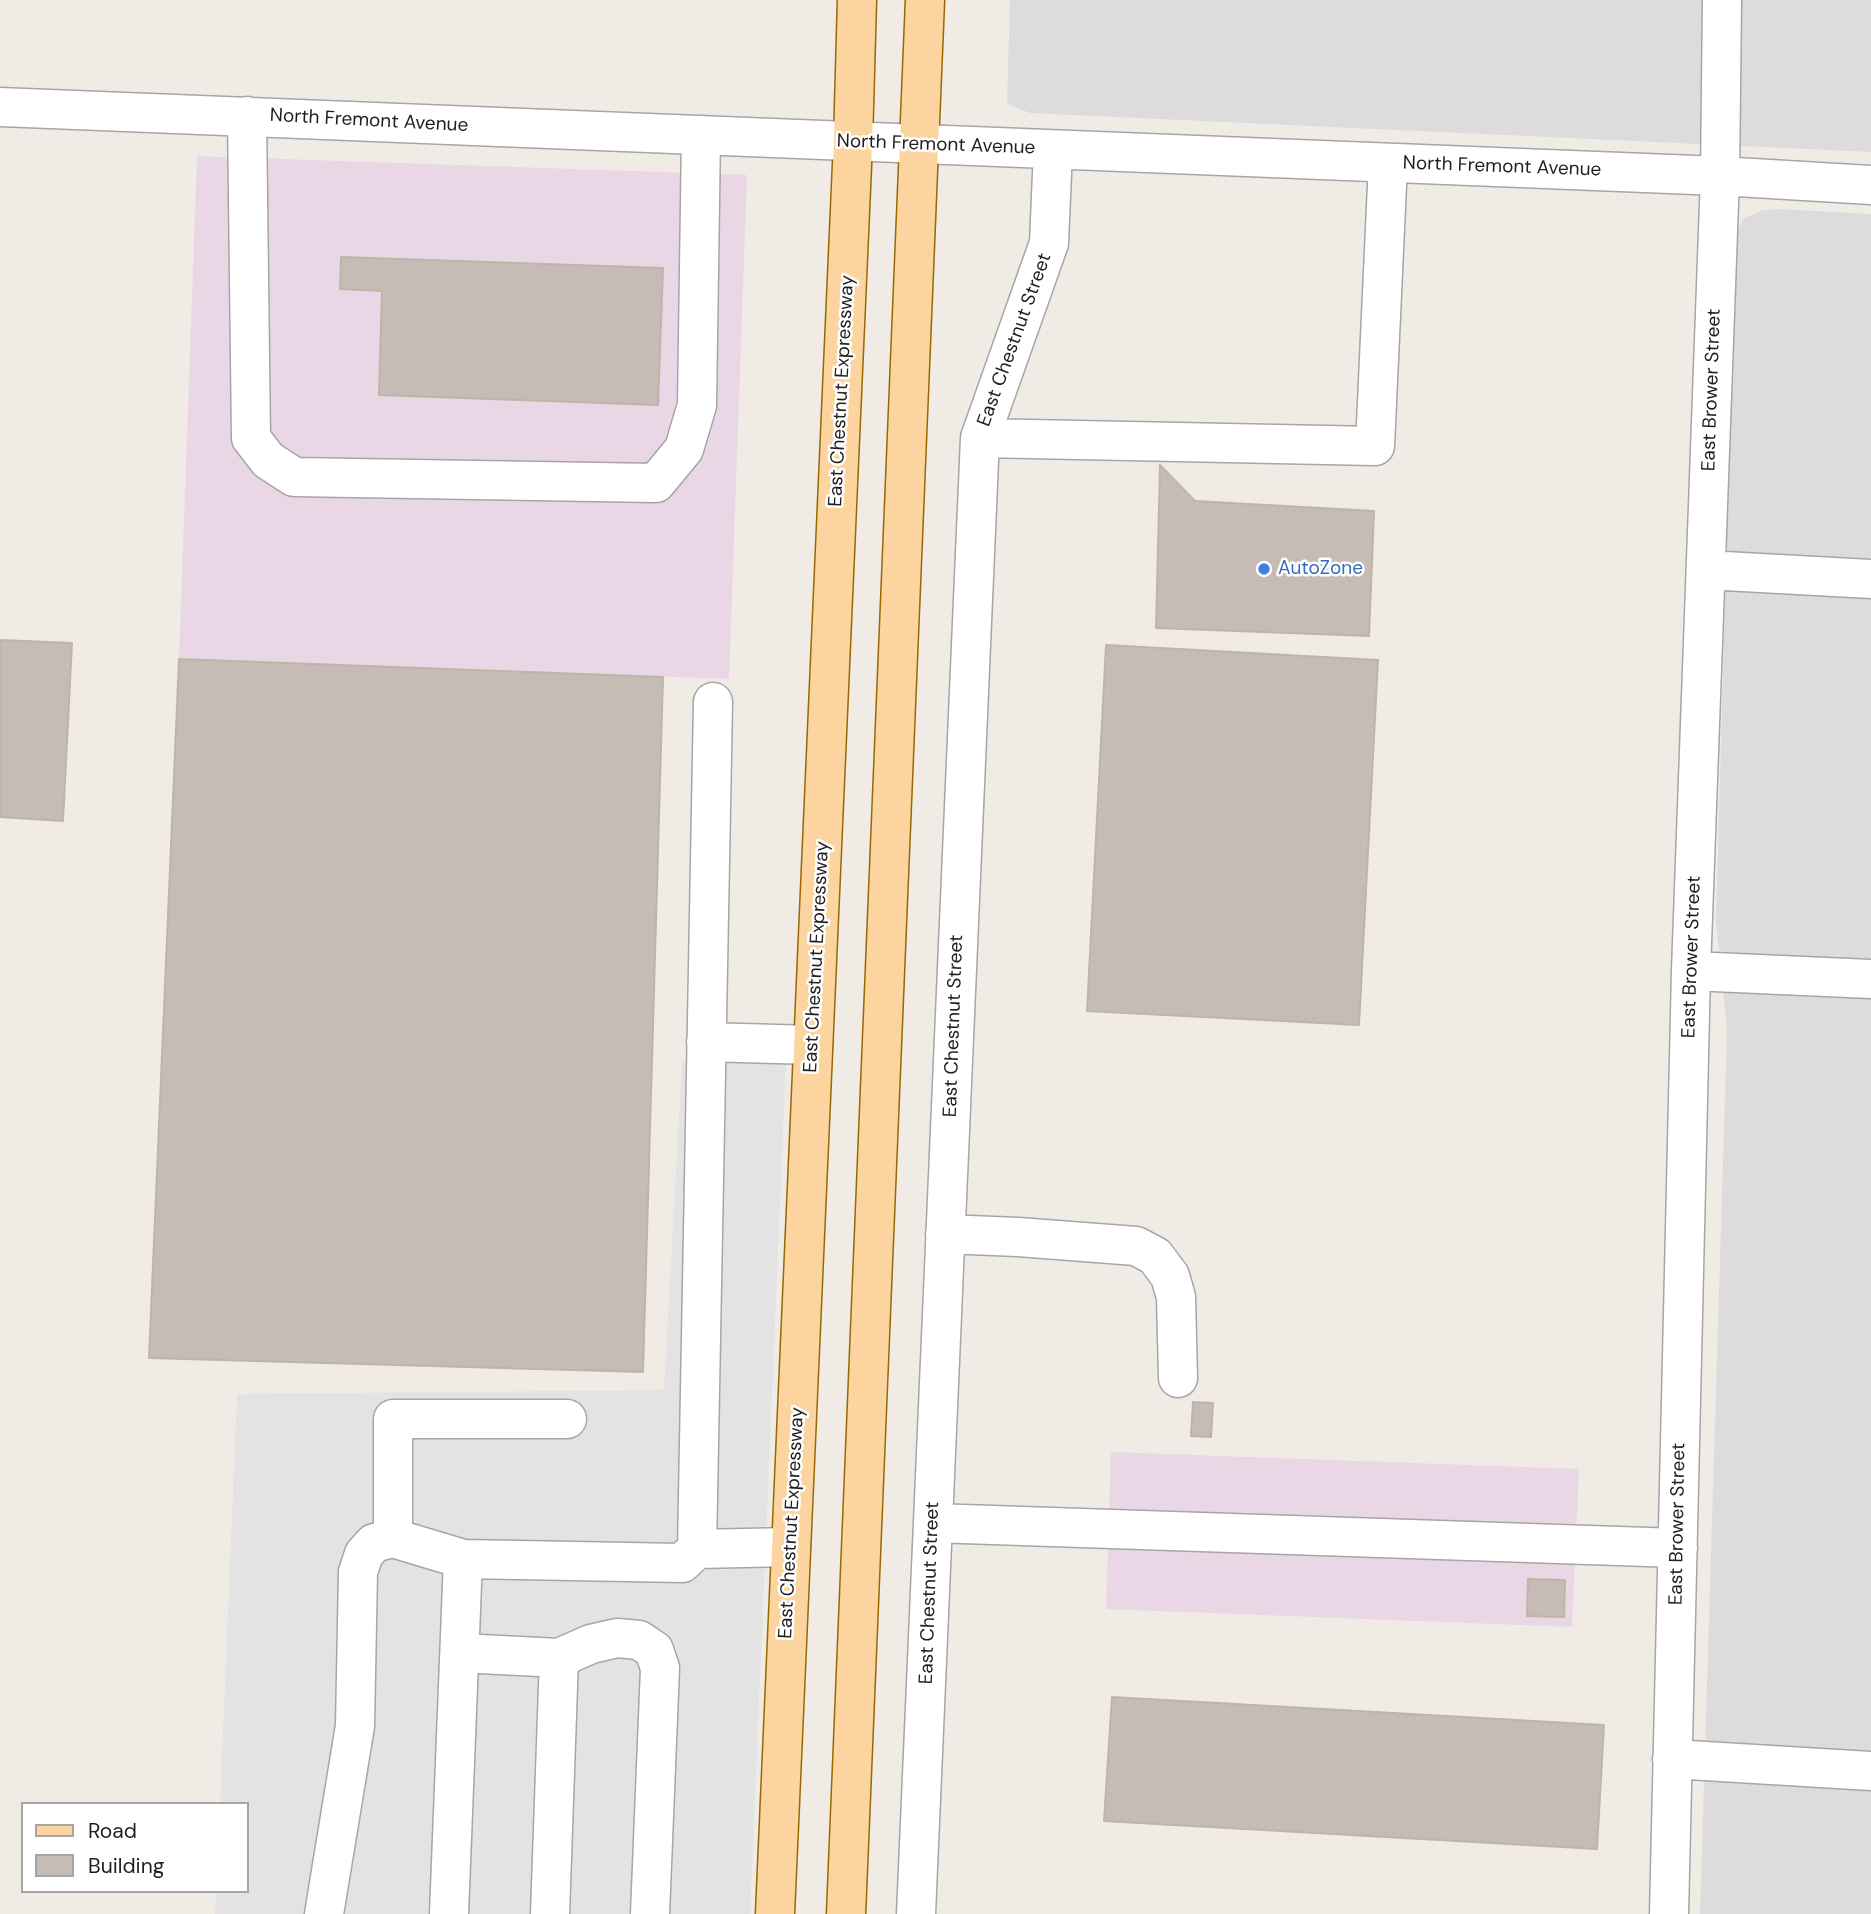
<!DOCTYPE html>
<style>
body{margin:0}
#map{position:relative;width:1871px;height:1914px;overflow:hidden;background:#f0ece5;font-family:"DM Sans",sans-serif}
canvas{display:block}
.legend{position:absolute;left:21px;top:1802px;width:228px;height:91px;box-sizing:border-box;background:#fff;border:2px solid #a5a5a5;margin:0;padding:9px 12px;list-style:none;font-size:21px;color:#1f1f1f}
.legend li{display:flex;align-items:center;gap:14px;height:35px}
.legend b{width:35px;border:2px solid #a5a5a5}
</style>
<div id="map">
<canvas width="1871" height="1914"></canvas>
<ul class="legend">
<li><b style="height:9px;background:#fbd49f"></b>Road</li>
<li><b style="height:19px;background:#c4bcb5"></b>Building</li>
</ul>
</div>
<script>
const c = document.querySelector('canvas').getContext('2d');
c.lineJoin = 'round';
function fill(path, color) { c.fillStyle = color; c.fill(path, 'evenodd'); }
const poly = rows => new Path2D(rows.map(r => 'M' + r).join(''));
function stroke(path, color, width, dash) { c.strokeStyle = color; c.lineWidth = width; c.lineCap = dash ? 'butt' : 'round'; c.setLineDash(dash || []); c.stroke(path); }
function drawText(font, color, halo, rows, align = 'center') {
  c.font = font + ' "DM Sans",sans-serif'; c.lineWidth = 5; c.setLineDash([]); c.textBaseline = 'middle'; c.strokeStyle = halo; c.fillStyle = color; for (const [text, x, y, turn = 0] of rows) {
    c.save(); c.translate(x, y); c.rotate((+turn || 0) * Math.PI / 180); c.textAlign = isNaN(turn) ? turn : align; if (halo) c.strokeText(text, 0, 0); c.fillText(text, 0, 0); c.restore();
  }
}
const residential = poly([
 [1010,0,1871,0,1871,152,1030,113,1007,104],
 [1781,209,1871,214,1871,1914,1700,1914,1727,1030,1716,923,1735,237,1744,218,1763,210]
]);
const industrial = poly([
 [197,156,747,175,729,679,179,659],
 [1111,1452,1579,1469,1572,1627,1106,1609]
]);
const parking = poly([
 [786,1061,750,1914,215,1914,216,1891,247,1891,247,1804,220,1804,237,1394,664,1390,682,1062]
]);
const building = poly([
 [341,257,663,268,658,405,379,395,382,291,340,289,341,257],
 [1160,465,1195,501,1374,511,1369,636,1156,628,1160,465],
 [0,640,72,643,63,821,0,817,0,640],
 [1106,645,1378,660,1359,1025,1087,1011,1106,645],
 [179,659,663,677,643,1372,149,1358,179,659],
 [1193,1402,1213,1403,1211,1437,1191,1436,1193,1402],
 [1528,1579,1565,1580,1564,1617,1527,1616,1528,1579],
 [1112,1697,1604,1725,1597,1849,1104,1821,1112,1697]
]);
const minor = poly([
 [0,107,1720,176,1871,185],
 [247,116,251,438,268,460,294,477,656,483,684,449,697,405,701,135],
 [980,438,1375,446,1388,163],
 [1706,570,1871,579],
 [1691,971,1871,979],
 [706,1042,813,1045],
 [945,1234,1018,1237,1136,1246,1155,1256,1170,1276,1176,1297,1178,1378],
 [933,1523,1678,1548],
 [393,1538,393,1419,567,1419],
 [697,1549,713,702],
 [460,1653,559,1658,591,1644,617,1638,639,1640,654,1650,660,1668,650,1914],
 [1672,1759,1871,1771],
 [324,1914,355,1726,358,1572,364,1554,374,1543,393,1538,463,1559],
 [449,1914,463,1559,682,1563,697,1549,791,1547],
 [550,1914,559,1658],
 [916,1914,980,438,1049,243,1053,150],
 [1669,1914,1691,971,1720,176,1722,0]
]);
const major = poly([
 [775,1914,853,142,857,0],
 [846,1914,925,0]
]);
const markers = [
 [1264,569,7,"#3f7fe0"]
];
const streetNames = [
 ["North Fremont Avenue",369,121,3],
 ["North Fremont Avenue",936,145,2],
 ["North Fremont Avenue",1502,167,2],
 ["East Chestnut Street",1015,340,-70],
 ["East Brower Street",1712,390,-88],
 ["East Chestnut Expressway",842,391,-87],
 ["East Chestnut Expressway",817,957,-87],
 ["East Brower Street",1692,957,-88],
 ["East Chestnut Street",954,1026,-88],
 ["East Chestnut Expressway",792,1523,-87],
 ["East Brower Street",1678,1524,-89],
 ["East Chestnut Street",930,1593,-88]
];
const shopNames = [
 ["AutoZone",1278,569]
];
fill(residential, '#dddcdc');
fill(industrial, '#e9d7e5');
fill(parking, '#e3e3e3');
fill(building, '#c4bcb5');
stroke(building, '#c1b3a8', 2);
stroke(minor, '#a6a6a6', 41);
stroke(major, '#996801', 41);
stroke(minor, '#fff', 38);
stroke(major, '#fbd49f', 38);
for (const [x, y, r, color] of markers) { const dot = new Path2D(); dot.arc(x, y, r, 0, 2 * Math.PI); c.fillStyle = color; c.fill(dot); stroke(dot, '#fff', 2.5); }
drawText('19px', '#1f1f1f', '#fff', streetNames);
drawText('19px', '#366cbe', '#fff', shopNames, 'left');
</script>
